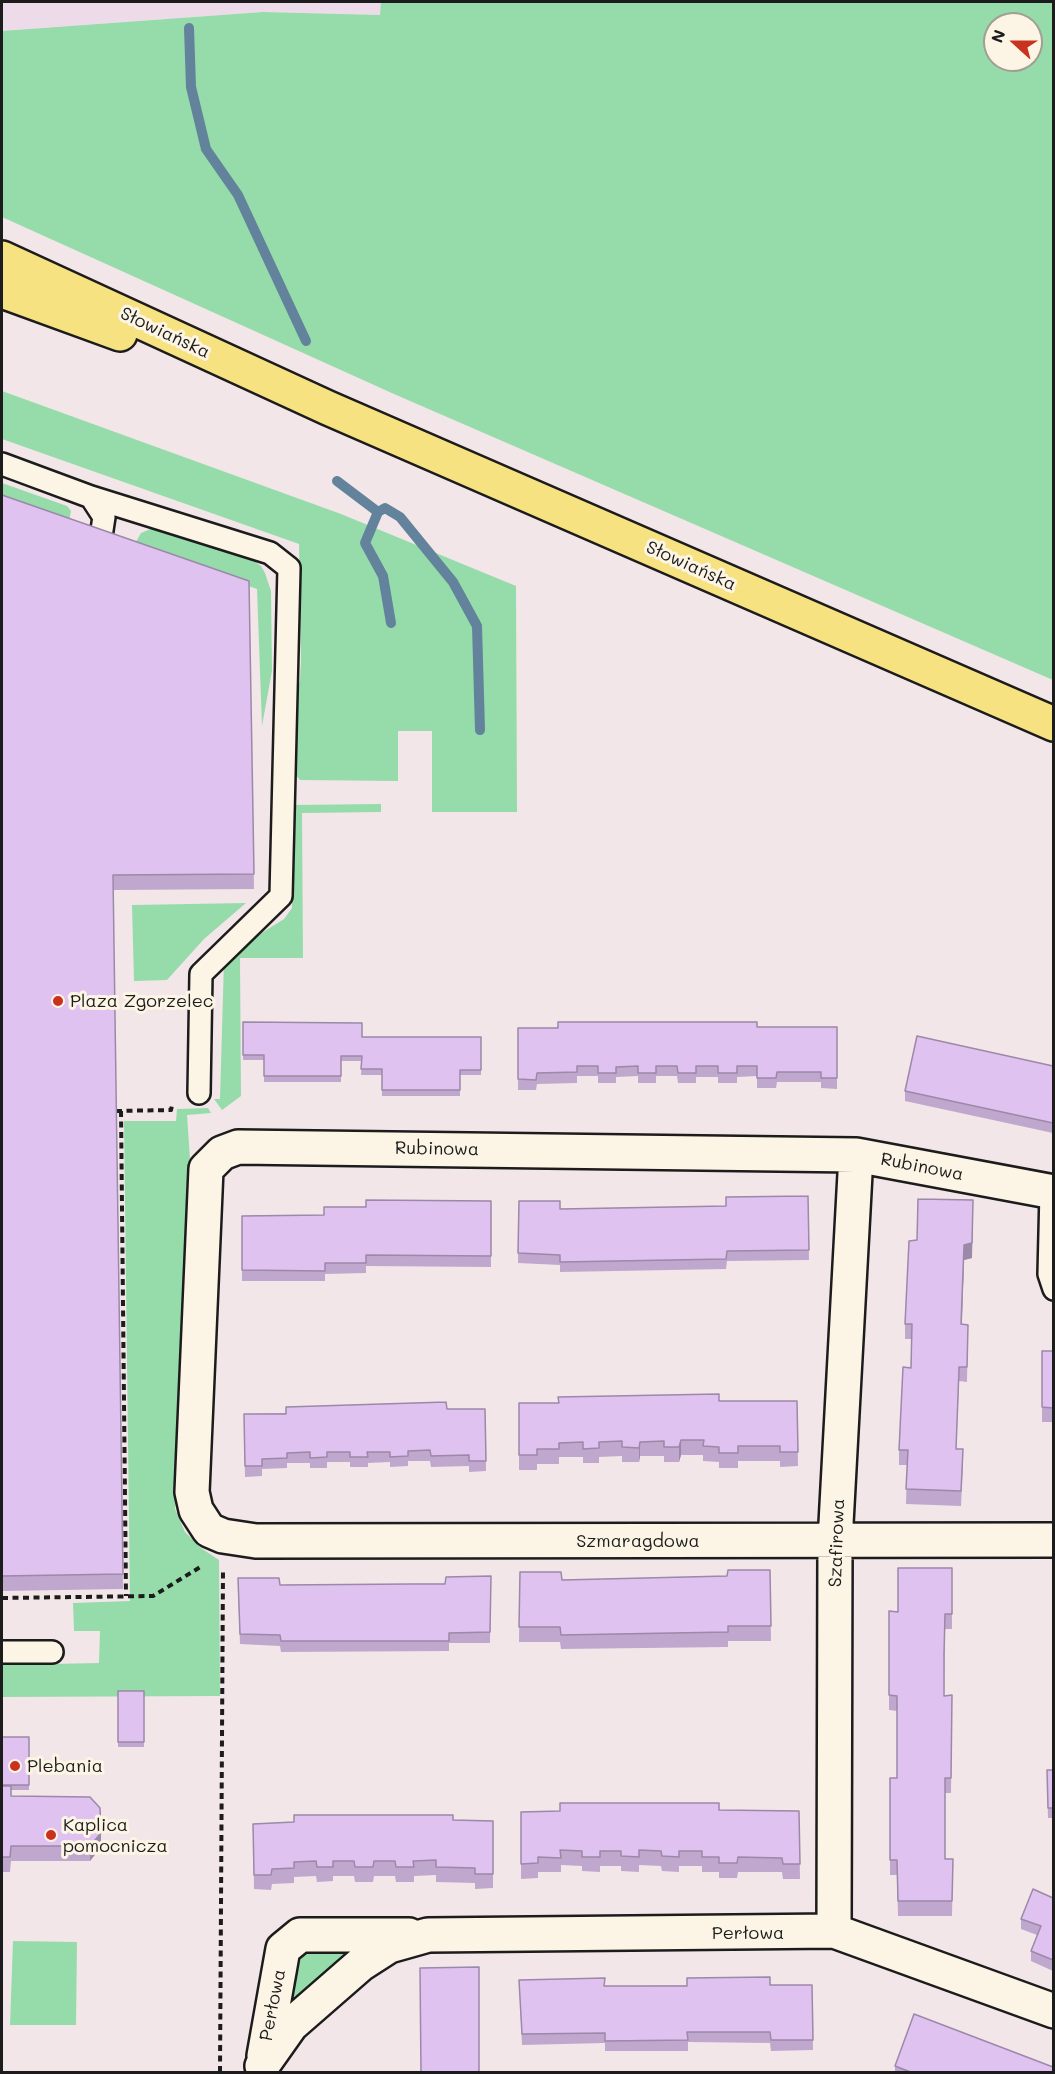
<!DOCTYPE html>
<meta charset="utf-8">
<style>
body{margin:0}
#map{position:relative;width:1055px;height:2074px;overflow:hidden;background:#f3e6e8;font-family:Mali,sans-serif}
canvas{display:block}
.frame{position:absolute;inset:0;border:3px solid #1c1c1c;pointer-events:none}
.north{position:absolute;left:983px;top:12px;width:60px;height:60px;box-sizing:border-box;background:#fcf5e5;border:2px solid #a29e95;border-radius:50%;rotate:291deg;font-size:16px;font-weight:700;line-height:24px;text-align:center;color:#1c1c1c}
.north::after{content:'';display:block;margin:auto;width:21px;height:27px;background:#c8321e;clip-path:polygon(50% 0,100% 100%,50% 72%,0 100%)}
</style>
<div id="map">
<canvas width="1055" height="2074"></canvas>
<div class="frame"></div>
<div class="north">N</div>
</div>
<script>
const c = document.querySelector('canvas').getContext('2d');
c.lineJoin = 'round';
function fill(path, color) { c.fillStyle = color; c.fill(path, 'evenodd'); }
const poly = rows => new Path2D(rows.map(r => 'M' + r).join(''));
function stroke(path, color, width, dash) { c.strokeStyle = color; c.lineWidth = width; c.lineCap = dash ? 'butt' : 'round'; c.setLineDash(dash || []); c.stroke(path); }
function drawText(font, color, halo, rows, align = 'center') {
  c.font = font + ' Mali,sans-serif'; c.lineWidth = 6; c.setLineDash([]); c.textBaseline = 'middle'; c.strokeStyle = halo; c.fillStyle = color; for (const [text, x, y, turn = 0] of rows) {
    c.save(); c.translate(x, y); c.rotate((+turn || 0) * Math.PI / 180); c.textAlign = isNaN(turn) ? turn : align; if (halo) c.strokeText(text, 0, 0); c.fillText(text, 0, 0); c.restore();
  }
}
const built = poly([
 [2,2,381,2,381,15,263,12,2,31]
]);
const green = poly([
 [381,2,1053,2,1053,680,394,394,2,217,2,31,263,12,380,15],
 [995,24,1031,24,1031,60,995,60],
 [2,391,341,514,516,586,517,812,432,812,432,731,398,731,398,781,300,780,294,773,294,703,300,681,301,660,299,544,2,439],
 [2,483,67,506,71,511,69,522,2,499],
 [153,528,242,552,261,566,265,573,271,591,272,671,262,726,257,589,134,545,141,533],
 [381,804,381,812,302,813,303,958,240,958,241,1096,222,1110,214,1099,220,1099,224,961,228,954,284,919,292,908,291,805],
 [246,903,204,939,167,980,134,981,132,905],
 [208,1108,211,1113,187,1115,190,1159,175,1509,185,1532,201,1548,219,1560,220,1696,2,1697,2,1665,99,1663,100,1631,74,1631,73,1603,130,1601,124,1121,176,1121,177,1109],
 [309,1939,364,1945,281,2010],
 [13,1941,77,1942,76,2025,10,2025]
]);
const stream = poly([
 [189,28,191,87,206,149,238,195,306,341],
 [337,481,378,512,385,508,400,517,453,582,477,626,480,730],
 [378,512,365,543,383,576,391,623]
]);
const path = poly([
 [116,1111,171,1110,172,1105],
 [121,1111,126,1596],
 [2,1598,153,1596,202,1566],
 [220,2072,223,1570]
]);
const lane = poly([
 [2,464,91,497,104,517,100,543],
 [91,497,270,553,289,568,281,896,201,974,199,1093],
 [1051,1192,1049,1274,1054,1289],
 [2,1652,52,1652]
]);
const street = poly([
 [1054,1192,856,1155,238,1147,222,1153,206,1169,192,1492,196,1510,209,1530,223,1536,256,1541,1054,1540],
 [834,1931,835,1542,856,1155],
 [264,2056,283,1949,300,1935,409,1935],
 [262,2066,291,2025,361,1964,389,1946,428,1935,834,1931,1054,2011]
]);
const primary = poly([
 [2,258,328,408,1054,724],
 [2,291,120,334]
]);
const wall = poly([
 [2,495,249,581,254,889,113,890,123,1589,2,1591],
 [243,1022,362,1037,481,1037,481,1075,460,1075,460,1096,382,1096,382,1075,361,1075,362,1061,341,1061,341,1082,264,1082,264,1060,243,1060],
 [837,1027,837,1089,821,1088,821,1082,777,1082,776,1088,757,1088,757,1076,737,1077,737,1083,718,1083,718,1077,696,1077,696,1083,678,1083,677,1076,656,1076,656,1083,638,1083,638,1076,616,1077,616,1083,598,1083,598,1076,577,1076,577,1083,537,1084,536,1090,518,1090,518,1028],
 [1053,1066,1053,1133,905,1101,905,1091],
 [808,1196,809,1260,727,1261,726,1269,560,1272,560,1265,518,1263,519,1201,560,1209,726,1206],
 [366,1200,491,1201,491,1267,366,1266,366,1273,325,1274,325,1281,242,1281,242,1216,324,1215,366,1207],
 [917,1240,972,1258,964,1260,962,1324,968,1325,967,1382,959,1381,959,1384,956,1449,963,1464,961,1506,906,1504,907,1465,899,1465,899,1450,911,1368,912,1339,905,1339,905,1324],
 [1042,1351,1053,1351,1053,1422,1042,1422],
 [558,1397,719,1401,797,1401,798,1466,780,1467,780,1461,738,1461,738,1468,719,1468,719,1462,703,1461,703,1455,681,1455,679,1462,664,1462,664,1456,640,1456,639,1462,622,1462,622,1456,599,1457,599,1463,583,1463,583,1457,559,1457,559,1464,537,1464,537,1470,519,1470,519,1403,558,1403],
 [447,1409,485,1409,486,1471,469,1472,469,1466,431,1467,430,1461,408,1461,408,1466,390,1467,390,1462,368,1463,368,1467,350,1467,350,1462,327,1462,327,1468,310,1468,310,1463,287,1463,287,1468,262,1469,262,1476,245,1477,244,1414],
 [952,1568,952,1629,945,1629,944,1696,952,1695,951,1793,945,1793,945,1859,953,1859,952,1916,898,1916,897,1875,890,1875,890,1778,897,1778,897,1711,889,1710,889,1611,898,1612],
 [770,1570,771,1641,728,1641,728,1647,561,1649,560,1642,519,1642,520,1572,562,1580,727,1576],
 [491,1576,490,1643,449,1643,449,1651,281,1652,280,1646,240,1644,238,1589,280,1585,445,1584],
 [118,1691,144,1691,144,1747,118,1747],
 [2,1737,29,1737,29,1790,11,1790,11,1796,101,1847,90,1861,11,1861,10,1872,2,1872],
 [1053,1770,1053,1818,1048,1818,1047,1781],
 [719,1810,799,1811,800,1879,783,1879,782,1872,738,1872,737,1878,719,1878,719,1872,702,1872,702,1866,679,1866,679,1872,662,1871,661,1866,639,1865,639,1872,621,1871,621,1866,600,1866,600,1872,582,1871,582,1866,561,1865,561,1872,538,1872,538,1878,521,1879,521,1812],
 [453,1820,493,1821,493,1888,475,1889,475,1883,436,1882,436,1875,414,1876,414,1882,396,1882,395,1876,374,1876,373,1882,355,1882,354,1876,333,1876,333,1881,317,1882,316,1876,294,1877,294,1883,272,1884,271,1890,254,1889,253,1824],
 [1053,1898,1053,1971,1031,1961,1031,1951,1037,1935,1021,1929,1021,1919],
 [519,1980,605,1986,812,1985,813,2050,771,2051,770,2043,688,2042,688,2051,605,2051,605,2043,522,2045],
 [895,2066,1053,2073,895,2073]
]);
const shadedWall = poly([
 [973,1215,972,1258,964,1260,961,1339,964,1245],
 [681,1440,681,1455,679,1462,679,1447],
 [640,1442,640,1456,639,1462,639,1448],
 [101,1833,101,1847,90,1861,90,1846]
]);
const building = poly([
 [2,495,249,581,254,874,113,875,123,1574,2,1576,2,495],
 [243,1022,362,1023,362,1037,481,1037,481,1070,460,1070,460,1090,382,1090,382,1069,361,1069,362,1056,341,1056,341,1076,264,1076,264,1055,243,1055,243,1022],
 [558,1022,757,1022,757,1027,837,1027,837,1078,821,1078,821,1072,777,1072,776,1078,757,1078,757,1066,737,1066,737,1073,718,1073,718,1066,696,1066,696,1073,678,1073,677,1066,656,1066,656,1073,638,1073,638,1066,616,1067,616,1073,598,1073,598,1066,577,1066,577,1072,537,1073,536,1080,518,1079,518,1028,558,1028,558,1022],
 [917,1036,1053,1066,1053,1123,905,1091,917,1036],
 [808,1196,809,1250,727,1251,726,1259,560,1262,560,1255,518,1253,519,1201,560,1201,560,1209,726,1206,726,1197,808,1196],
 [918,1199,973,1200,972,1243,964,1245,961,1324,968,1325,967,1367,959,1367,959,1369,956,1449,963,1449,961,1491,906,1489,908,1450,899,1450,903,1367,911,1368,912,1324,905,1324,909,1241,917,1240,918,1199],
 [366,1200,491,1201,491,1256,366,1255,366,1263,325,1263,325,1271,242,1270,242,1216,324,1215,324,1207,366,1207,366,1200],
 [1042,1351,1053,1351,1053,1408,1042,1407,1042,1351],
 [719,1394,719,1401,797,1401,798,1452,780,1452,780,1446,738,1446,738,1453,719,1453,719,1447,703,1446,704,1440,681,1440,679,1447,664,1447,664,1441,640,1442,639,1448,622,1447,622,1441,599,1442,599,1448,583,1449,583,1442,559,1443,559,1449,537,1449,537,1455,519,1455,519,1403,559,1403,558,1397,719,1394],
 [446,1402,447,1409,485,1409,486,1461,469,1461,469,1455,431,1456,430,1450,408,1451,408,1456,390,1457,390,1452,367,1452,368,1457,350,1457,350,1452,327,1452,327,1457,310,1458,310,1452,287,1453,287,1458,262,1459,262,1466,245,1466,244,1414,286,1414,286,1407,446,1402],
 [898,1568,952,1568,952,1614,945,1614,944,1654,944,1696,952,1695,951,1778,945,1778,945,1859,953,1859,952,1901,898,1901,897,1860,890,1860,890,1778,897,1778,897,1696,889,1695,889,1611,898,1612,898,1568],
 [728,1570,770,1570,771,1626,728,1626,728,1632,561,1635,560,1627,519,1627,520,1572,561,1572,562,1580,727,1576,728,1570],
 [491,1576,490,1632,449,1633,449,1641,281,1641,280,1635,240,1634,238,1578,279,1578,280,1585,410,1584,445,1584,446,1577,491,1576],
 [118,1691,144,1691,144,1742,118,1742,118,1691],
 [2,1737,29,1737,29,1785,2,1785,2,1737],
 [1047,1770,1053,1770,1053,1808,1048,1808,1047,1770],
 [2,1786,11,1786,11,1796,90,1797,100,1808,101,1833,90,1846,11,1846,10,1857,2,1857,2,1786],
 [560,1803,719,1803,719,1810,799,1811,800,1864,783,1864,782,1858,738,1857,737,1863,719,1863,719,1857,702,1857,702,1851,679,1851,679,1857,662,1856,661,1851,639,1850,639,1857,621,1856,621,1851,600,1851,600,1857,582,1857,582,1851,560,1850,561,1858,538,1857,538,1863,521,1864,521,1812,560,1811,560,1803],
 [294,1815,453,1815,453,1820,493,1821,493,1874,475,1874,475,1868,436,1867,436,1860,413,1861,414,1867,396,1867,395,1861,374,1861,373,1867,355,1867,354,1861,333,1861,333,1867,317,1867,316,1861,294,1862,294,1868,272,1869,271,1875,254,1875,253,1824,294,1822,294,1815],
 [1033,1889,1053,1898,1053,1960,1031,1951,1041,1926,1021,1919,1033,1889],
 [479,1967,479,2073,421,2073,420,1968,479,1967],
 [770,1977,770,1985,812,1985,813,2040,771,2040,770,2032,687,2032,688,2040,605,2041,605,2033,522,2034,519,1980,605,1978,604,1986,687,1986,687,1978,770,1977],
 [914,2014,1053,2067,1053,2073,913,2073,895,2066,914,2014]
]);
const markers = [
 [58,1001,6,"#c8321e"],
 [15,1766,6,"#c8321e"],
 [51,1835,6,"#c8321e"]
];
const streetNames = [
 ["Słowiańska",165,333,25],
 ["Słowiańska",691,566,24],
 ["Rubinowa",437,1149,1],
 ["Rubinowa",922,1167,11],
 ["Szmaragdowa",638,1541],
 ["Szafirowa",837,1543,-88],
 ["Perłowa",748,1933],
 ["Perłowa",273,2005,-79]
];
const poiNames = [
 ["Plaza Zgorzelec",70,1001],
 ["Plebania",27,1766],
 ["Kaplica",63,1825],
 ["pomocnicza",63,1846]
];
fill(built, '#eddbea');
fill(green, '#95dcaa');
stroke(stream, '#62839b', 10);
stroke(lane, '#1c1c1c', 26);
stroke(street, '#1c1c1c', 38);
stroke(primary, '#1c1c1c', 38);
stroke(path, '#1c1c1c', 4, [6, 4.5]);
stroke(lane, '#fcf5e5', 21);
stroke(street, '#fcf5e5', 33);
stroke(primary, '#f7e281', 33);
fill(wall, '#c0a7ce');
fill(shadedWall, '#9c88a8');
fill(building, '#dfc2f0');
stroke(building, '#9c88a8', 1.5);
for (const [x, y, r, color] of markers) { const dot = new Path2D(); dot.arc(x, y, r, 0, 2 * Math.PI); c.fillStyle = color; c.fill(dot); stroke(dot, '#fcf5e5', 2); }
drawText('18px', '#1c1c1c', '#fcf5e5', streetNames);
drawText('18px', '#1c1c1c', '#fcf5e5', poiNames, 'left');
</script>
